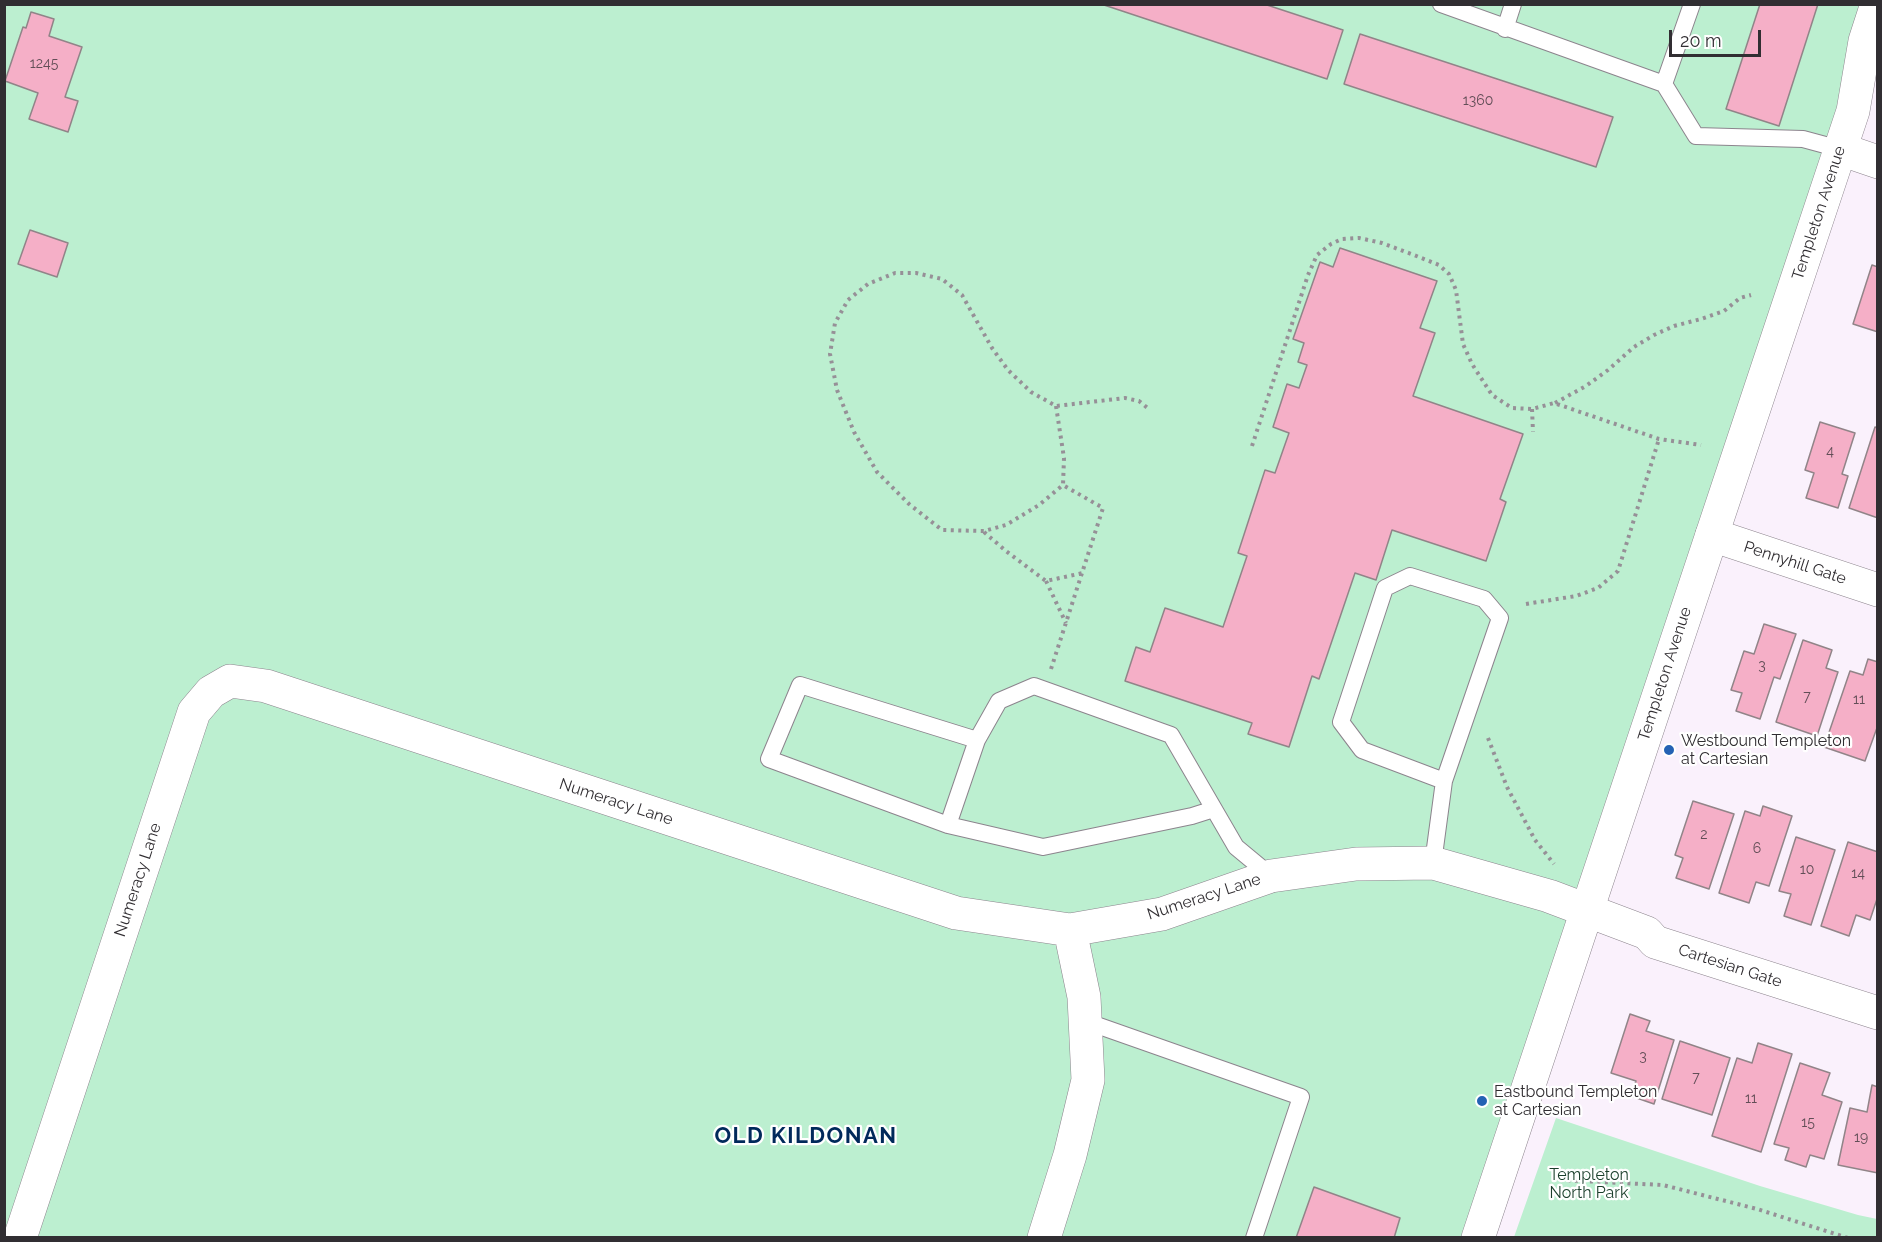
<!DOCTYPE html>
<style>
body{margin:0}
#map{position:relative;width:1882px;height:1242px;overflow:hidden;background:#faf1fc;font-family:Raleway,sans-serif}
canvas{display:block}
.frame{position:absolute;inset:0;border:6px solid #312e32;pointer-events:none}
.scale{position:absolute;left:1669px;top:30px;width:92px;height:27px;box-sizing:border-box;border:3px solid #312e32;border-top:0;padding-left:8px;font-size:18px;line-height:21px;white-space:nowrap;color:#312e32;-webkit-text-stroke:4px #fff;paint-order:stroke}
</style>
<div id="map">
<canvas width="1882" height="1242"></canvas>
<div class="frame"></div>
<div class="scale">20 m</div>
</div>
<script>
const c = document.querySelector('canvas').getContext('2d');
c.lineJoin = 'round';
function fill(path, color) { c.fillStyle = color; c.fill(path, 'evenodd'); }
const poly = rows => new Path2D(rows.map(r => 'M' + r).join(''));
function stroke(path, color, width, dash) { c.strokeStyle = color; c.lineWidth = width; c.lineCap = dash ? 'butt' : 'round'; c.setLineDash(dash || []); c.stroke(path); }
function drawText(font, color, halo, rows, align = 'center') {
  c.font = font + ' Raleway,sans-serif'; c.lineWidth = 4.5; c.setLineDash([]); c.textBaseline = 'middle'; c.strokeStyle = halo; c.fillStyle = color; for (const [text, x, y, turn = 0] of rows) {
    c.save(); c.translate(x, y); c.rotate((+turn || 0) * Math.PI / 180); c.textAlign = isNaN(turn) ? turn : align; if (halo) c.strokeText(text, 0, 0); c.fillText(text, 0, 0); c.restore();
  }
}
const green = poly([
 [5,5,1877,5,1479,1237,5,1238],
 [1556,1118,1760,1186,1858,1215,1877,1219,1877,1237,1514,1237]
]);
const building = poly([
 [1101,4,1264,4,1343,30,1327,79,1101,4],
 [1760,4,1818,4,1779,126,1726,109,1760,4],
 [31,12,54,19,49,36,82,47,65,97,78,101,68,132,29,119,38,93,5,81,23,27,26,28,31,12],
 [1360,34,1613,117,1596,167,1344,84,1360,34],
 [30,230,68,243,57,277,18,264,30,230],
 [1340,248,1437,281,1420,328,1435,333,1413,396,1523,434,1500,499,1506,502,1486,561,1392,530,1376,580,1355,573,1319,679,1312,676,1289,747,1248,734,1252,723,1125,681,1136,647,1150,652,1165,608,1223,627,1247,556,1238,553,1265,470,1275,473,1289,433,1273,427,1287,384,1299,388,1307,365,1298,362,1304,343,1293,339,1320,262,1333,267,1340,248],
 [1872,265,1878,267,1878,332,1853,324,1872,265],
 [1820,422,1855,433,1842,474,1848,476,1838,508,1806,498,1814,473,1805,470,1820,422],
 [1875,427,1878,428,1878,518,1849,508,1875,427],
 [1764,624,1796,634,1780,679,1774,677,1760,719,1736,711,1742,693,1731,690,1744,651,1754,654,1764,624],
 [1803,640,1832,650,1826,668,1838,672,1817,736,1776,722,1803,640],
 [1868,659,1878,662,1878,725,1865,761,1824,747,1850,671,1863,675,1868,659],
 [1693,801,1734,814,1709,889,1676,878,1683,858,1675,855,1693,801],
 [1763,806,1792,816,1769,886,1756,882,1749,903,1719,893,1745,811,1760,816,1763,806],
 [1796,837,1835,850,1811,925,1784,916,1791,894,1779,891,1796,837],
 [1848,842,1878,852,1878,896,1870,920,1856,915,1849,936,1821,926,1848,842],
 [1630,1014,1650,1021,1646,1031,1674,1040,1654,1104,1631,1096,1636,1081,1611,1073,1630,1014],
 [1680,1041,1730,1058,1712,1115,1662,1099,1680,1041],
 [1758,1043,1792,1054,1761,1152,1712,1136,1737,1058,1752,1063,1758,1043],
 [1800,1063,1830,1073,1822,1095,1842,1102,1824,1159,1810,1155,1806,1167,1785,1160,1789,1148,1774,1144,1800,1063],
 [1872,1085,1878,1087,1878,1173,1838,1165,1850,1108,1867,1112,1872,1085],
 [1314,1187,1400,1218,1394,1238,1296,1238,1314,1187]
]);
const path = poly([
 [1555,403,1586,386,1608,370,1634,347,1654,335,1674,326,1701,319,1724,311,1740,298,1751,295],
 [1056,406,1064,458,1063,485,1039,505,1006,525,984,531,942,530,909,504,877,472,854,432,837,390,830,354,835,323,848,300,868,284,895,273,916,273,942,279,962,295,992,348,1008,370,1031,392,1056,406,1125,398,1139,401,1150,410],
 [1532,409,1533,432],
 [1252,446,1308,275,1317,255,1331,244,1342,239,1359,238,1382,243,1414,255,1439,265,1449,274,1456,290,1463,344,1472,364,1492,395,1512,408,1532,409,1554,403,1659,439,1701,445],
 [984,532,1006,551,1046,581,1083,573],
 [1046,581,1066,623],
 [1526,604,1576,596,1598,588,1618,571,1659,439],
 [1051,669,1103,508,1063,485],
 [1488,738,1507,787,1535,840,1554,864],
 [1560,1180,1663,1185,1757,1209,1848,1238]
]);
const lane = poly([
 [1441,4,1664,84,1696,136,1803,139,1840,149],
 [1505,29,1513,4],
 [1664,84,1692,4],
 [1214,809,1192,816,1043,847,948,825,769,759,800,685,977,740,999,701,1034,686,1171,735,1236,847,1271,876],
 [948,825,977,740],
 [1433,863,1444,781,1500,618,1484,599,1410,576,1385,588,1341,722,1362,750,1444,781],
 [1085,1021,1301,1097,1254,1238]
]);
const street = poly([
 [1840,149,1878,162],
 [1712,535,1878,590],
 [20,1238,194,712,211,692,230,681,266,686,956,913,1070,930,1162,914,1271,876,1356,864,1433,863,1549,896,1647,933,1655,942,1878,1013],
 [1044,1238,1070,1155,1088,1080,1084,997,1070,930]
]);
const secondary = poly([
 [1478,1238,1853,111,1865,41,1877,4]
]);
const markers = [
 [1669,750,6,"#2462b4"],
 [1482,1101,6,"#2462b4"]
];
const numberNames = [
 ["1245",44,64],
 ["1360",1478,101],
 ["4",1830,452],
 ["3",1762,666],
 ["7",1807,697],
 ["11",1859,700],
 ["2",1704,835],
 ["6",1757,849],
 ["10",1807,870],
 ["14",1858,874],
 ["3",1643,1057],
 ["7",1696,1078],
 ["11",1751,1099],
 ["15",1808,1123],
 ["19",1861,1138]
];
const streetNames = [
 ["Templeton Avenue",1819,213,-72],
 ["Pennyhill Gate",1795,563,18],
 ["Templeton Avenue",1665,674,-72],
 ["Numeracy Lane",616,802,18],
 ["Numeracy Lane",138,880,-72],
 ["Numeracy Lane",1204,897,-18],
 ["Cartesian Gate",1730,966,18]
];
const poiNames = [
 ["Westbound Templeton",1681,741],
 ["at Cartesian",1681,759],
 ["Eastbound Templeton",1494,1092],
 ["at Cartesian",1494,1110]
];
const parkNames = [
 ["Templeton",1589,1175],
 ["North Park",1589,1193]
];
const districtNames = [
 ["OLD KILDONAN",806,1136]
];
fill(green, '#bcefd0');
fill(building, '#f5afc7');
stroke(building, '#918488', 1.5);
stroke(lane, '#8c848d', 18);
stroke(street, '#8c848d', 34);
stroke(secondary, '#8c848d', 34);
stroke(path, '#969097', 4, [3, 4.5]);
stroke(lane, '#fff', 16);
stroke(street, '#fff', 33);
stroke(secondary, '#fff', 33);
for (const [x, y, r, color] of markers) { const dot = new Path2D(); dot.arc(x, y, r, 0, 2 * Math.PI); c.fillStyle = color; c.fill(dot); stroke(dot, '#fff', 2); }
drawText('14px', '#624e57', null, numberNames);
drawText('16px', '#312e32', '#fff', streetNames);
drawText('16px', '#312e32', '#fff', poiNames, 'left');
drawText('16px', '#1a3f2b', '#fff', parkNames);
c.letterSpacing = '1.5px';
drawText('bold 22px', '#01295b', '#fff', districtNames);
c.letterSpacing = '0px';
</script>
